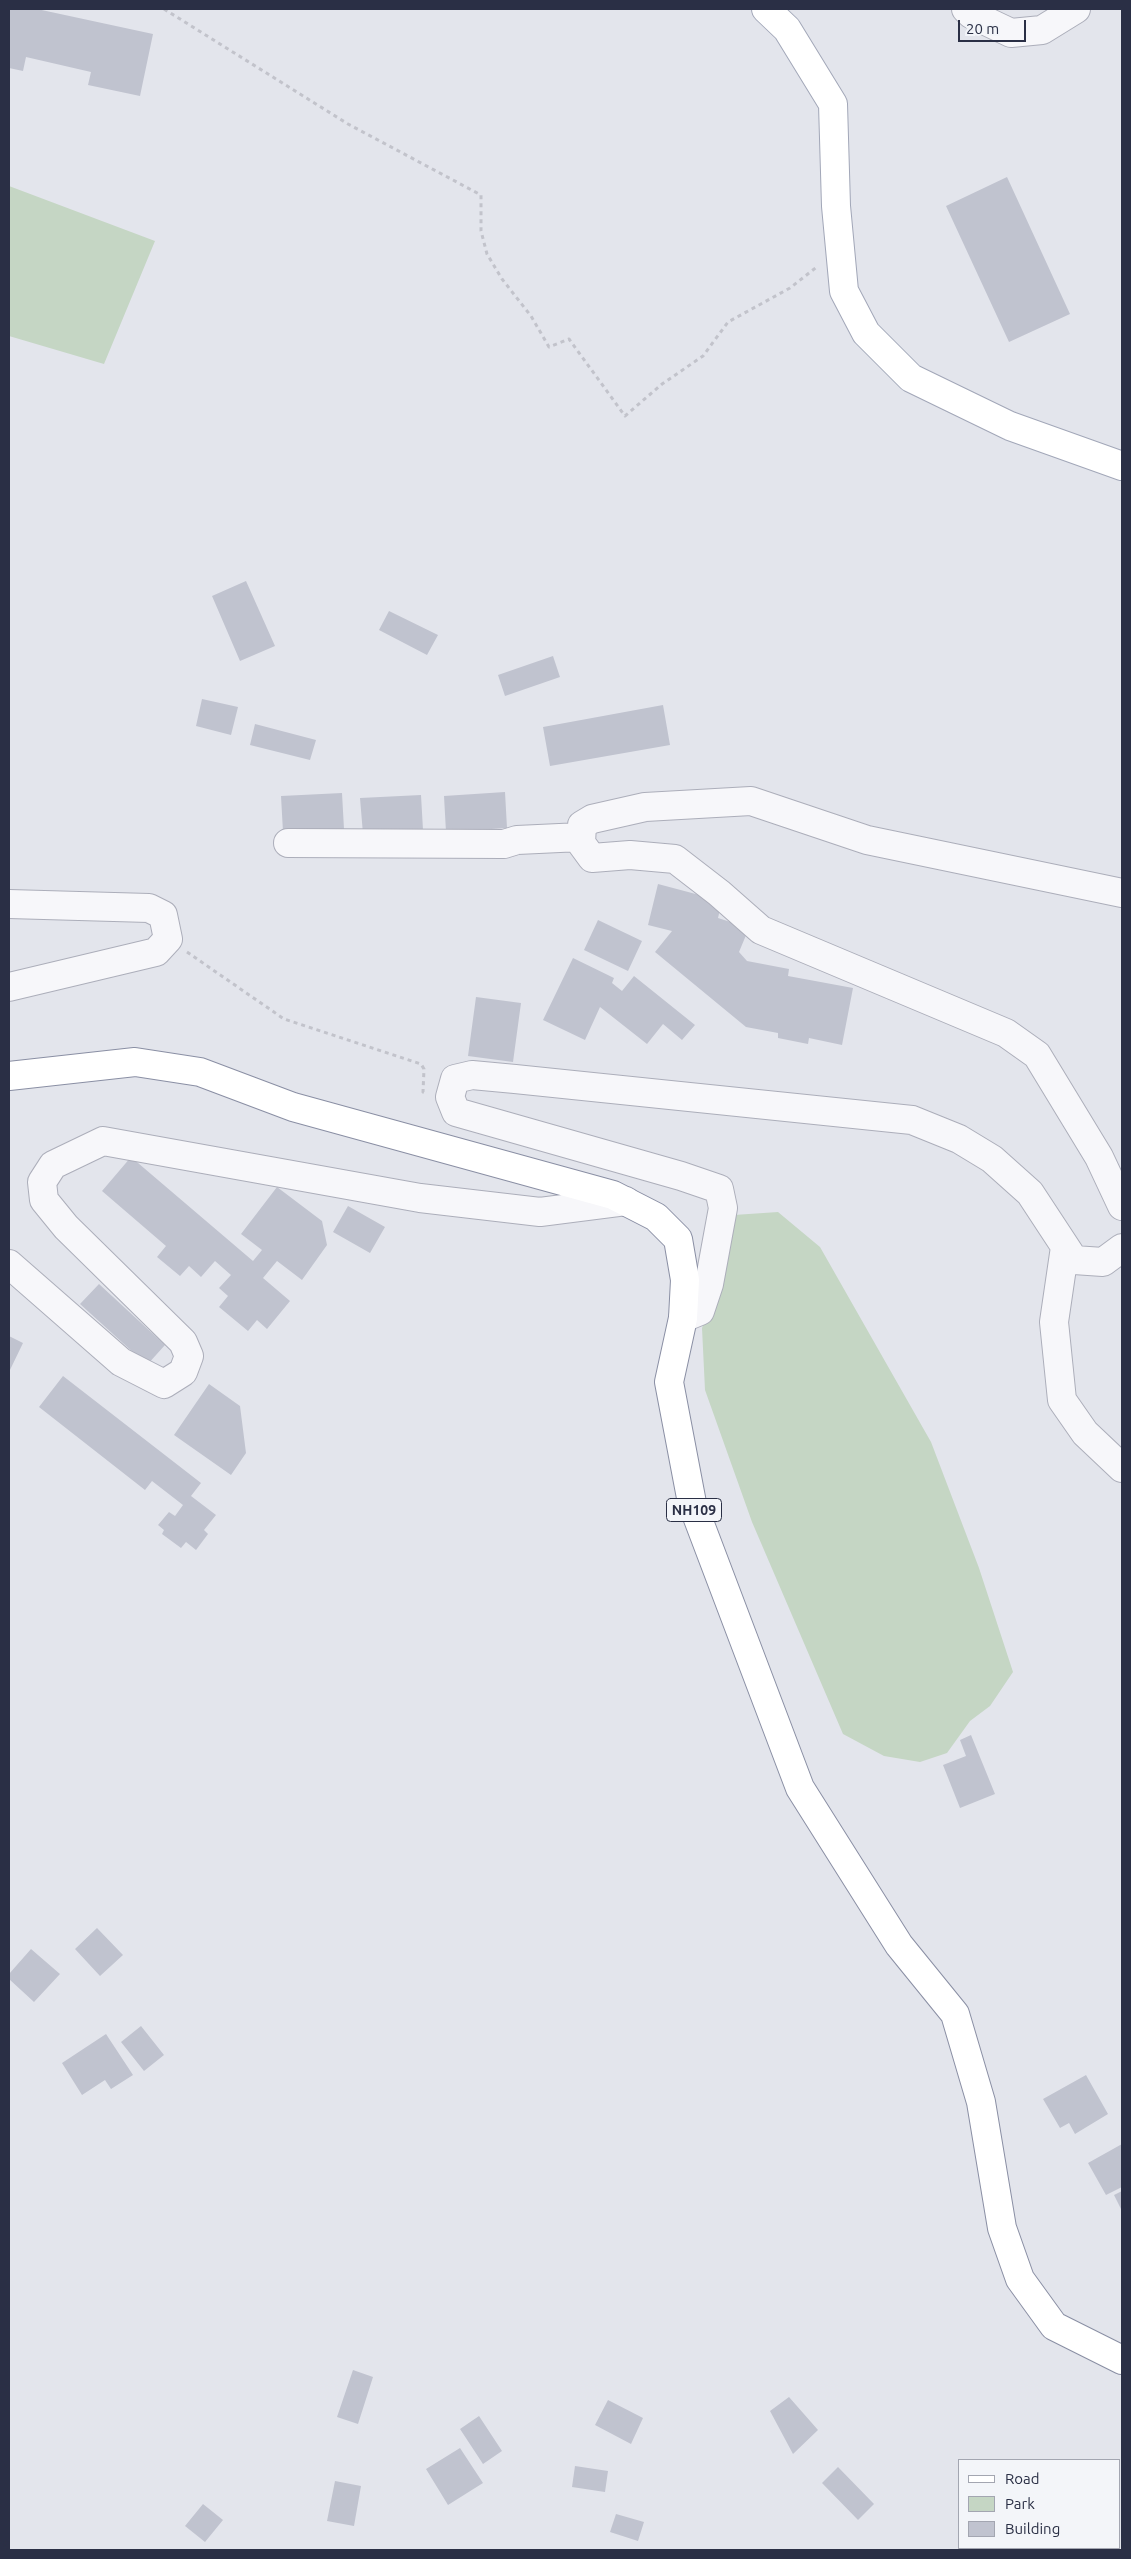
<!DOCTYPE html>
<style>
body{margin:0}
#map{position:relative;width:1131px;height:2559px;overflow:hidden;background:#e3e5ec;font-family:Ubuntu,sans-serif}
canvas{display:block}
.frame{position:absolute;inset:0;border:10px solid #2a2f45;pointer-events:none}
.legend{position:absolute;left:958px;top:2459px;width:162px;height:90px;box-sizing:border-box;background:#f3f5f9;border:1px solid #a3a6b1;margin:0;padding:6px 9px;list-style:none;font-size:15px;color:#2a2f45}
.legend li{display:flex;align-items:center;gap:10px;height:25px}
.legend b{width:25px;border:1px solid #a3a6b1}
.scale{position:absolute;left:958px;top:20px;width:68px;height:22px;box-sizing:border-box;border:2px solid #2a2f45;border-top:0;padding-left:6px;font-size:15px;line-height:18px;white-space:nowrap;color:#2a2f45;-webkit-text-stroke:4px #f3f5f9;paint-order:stroke}
</style>
<div id="map">
<canvas width="1131" height="2559"></canvas>
<div class="frame"></div>
<ul class="legend">
<li><b style="height:6px;background:#fff"></b>Road</li>
<li><b style="height:14px;background:#c5d6c4"></b>Park</li>
<li><b style="height:14px;background:#c0c3cf"></b>Building</li>
</ul>
<div class="scale">20 m</div>
</div>
<script>
const c = document.querySelector('canvas').getContext('2d');
c.lineJoin = 'round';
function fill(path, color) { c.fillStyle = color; c.fill(path, 'evenodd'); }
const poly = rows => new Path2D(rows.map(r => 'M' + r).join(''));
function stroke(path, color, width, dash) { c.strokeStyle = color; c.lineWidth = width; c.lineCap = dash ? 'butt' : 'round'; c.setLineDash(dash || []); c.stroke(path); }
function drawText(font, color, halo, rows, align = 'center') {
  c.font = font + ' Ubuntu,sans-serif'; c.lineWidth = 4; c.setLineDash([]); c.textBaseline = 'middle'; c.strokeStyle = halo; c.fillStyle = color; for (const [text, x, y, turn = 0] of rows) {
    c.save(); c.translate(x, y); c.rotate((+turn || 0) * Math.PI / 180); c.textAlign = isNaN(turn) ? turn : align; if (halo) c.strokeText(text, 0, 0); c.fillText(text, 0, 0); c.restore();
  }
}
const green = poly([
 [9,186,155,241,104,364,9,336],
 [778,1212,820,1247,931,1442,979,1568,1013,1672,990,1706,970,1721,947,1753,920,1762,884,1756,843,1734,752,1522,705,1390,702,1328,727,1262,734,1215]
]);
const building = poly([
 [9,9,37,9,153,34,140,96,88,85,91,72,26,57,23,71,9,68],
 [1007,177,1070,314,1009,342,946,206],
 [246,581,275,646,240,661,212,596],
 [389,611,438,635,427,655,379,630],
 [553,656,560,677,505,696,498,675],
 [202,699,238,707,231,735,196,726],
 [663,705,670,745,550,766,543,727],
 [255,724,316,740,310,760,250,745],
 [505,792,507,828,446,832,444,796],
 [342,793,344,829,283,832,281,796],
 [421,795,423,830,363,834,360,798],
 [658,884,722,901,718,918,749,928,739,952,747,961,789,969,788,976,853,988,842,1045,809,1038,808,1044,778,1038,778,1033,746,1027,655,952,672,931,648,925],
 [598,920,642,941,628,971,584,950],
 [573,958,614,978,612,983,622,991,634,976,695,1025,682,1040,663,1024,647,1044,600,1007,585,1040,543,1020],
 [476,997,521,1003,513,1062,468,1056],
 [131,1157,253,1261,262,1250,241,1234,277,1187,322,1221,327,1245,302,1280,277,1261,263,1278,290,1301,267,1329,257,1320,248,1331,219,1307,228,1296,219,1288,231,1275,215,1261,201,1277,189,1266,180,1276,157,1257,166,1246,102,1191],
 [348,1206,385,1227,370,1253,333,1232],
 [99,1284,165,1345,147,1365,80,1304],
 [9,1336,23,1343,9,1372],
 [63,1376,201,1483,191,1496,216,1515,204,1530,208,1534,196,1550,186,1542,181,1548,162,1534,164,1530,158,1525,169,1512,175,1516,183,1505,152,1481,145,1490,39,1407],
 [209,1384,240,1406,246,1453,231,1475,174,1435],
 [971,1735,995,1794,960,1808,943,1765,966,1756,960,1740],
 [97,1928,123,1955,100,1976,75,1949],
 [31,1949,60,1974,34,2002,9,1979,9,1974],
 [141,2026,164,2055,144,2071,121,2042],
 [106,2034,133,2075,111,2089,105,2080,82,2095,62,2063],
 [1086,2075,1108,2114,1075,2134,1069,2123,1060,2128,1043,2099],
 [1122,2144,1122,2187,1106,2195,1088,2163],
 [1122,2191,1122,2211,1114,2195],
 [353,2370,373,2377,358,2424,337,2417],
 [789,2397,818,2430,793,2454,770,2411],
 [608,2400,643,2418,631,2444,595,2425],
 [479,2416,502,2451,483,2464,460,2429],
 [460,2448,483,2483,448,2505,426,2469],
 [575,2466,608,2471,605,2492,572,2487],
 [838,2467,874,2504,858,2520,822,2483],
 [335,2481,361,2486,354,2526,327,2521],
 [203,2504,223,2520,205,2542,185,2526],
 [616,2514,644,2522,638,2541,610,2532]
]);
const path = poly([
 [164,9,348,124,481,195,481,231,487,254,502,279,531,316,549,347,569,339,625,416,662,384,703,356,728,322,790,288,818,266],
 [187,952,284,1019,421,1064,424,1069,423,1092,426,1093]
]);
const minor = poly([
 [966,9,971,14,1011,33,1042,30,1076,9],
 [288,843,504,844,517,840,581,837],
 [1122,893,867,840,751,801,645,807,592,819,582,825,581,843,592,858,630,855,675,859,719,893,761,930,1006,1033,1037,1055,1099,1157,1122,1206],
 [9,904,149,908,163,915,168,939,156,952,9,987],
 [1065,1247,1054,1322,1062,1400,1085,1433,1122,1468],
 [9,1264,121,1362,164,1384,183,1372,189,1356,183,1342,66,1227,44,1200,42,1182,53,1165,103,1141,420,1198,540,1212,626,1201],
 [683,1318,700,1311,709,1284,723,1208,719,1189,681,1176,456,1112,450,1097,455,1079,472,1075,515,1079,912,1120,959,1139,992,1159,1030,1193,1074,1260,1103,1262,1122,1248]
]);
const major = poly([
 [766,9,787,29,833,104,836,206,844,291,866,333,911,378,1010,426,1122,466]
]);
const highway = poly([
 [9,1076,135,1062,200,1072,293,1107,613,1195,656,1217,678,1239,685,1280,683,1318,669,1382,692,1503,800,1788,899,1945,955,2014,981,2102,1002,2228,1020,2279,1054,2326,1122,2360]
]);
const shields = [
 [694,1510,55]
];
const shieldNames = [
 ["NH109",694,1510]
];
fill(green, '#c5d6c4');
fill(building, '#c0c3cf');
stroke(minor, '#acaeba', 30);
stroke(major, '#a2a7b8', 30);
stroke(highway, '#8a8fa4', 30);
stroke(path, '#c2c3cb', 3, [4, 4]);
stroke(minor, '#f7f7fa', 28);
stroke(major, '#fff', 28);
stroke(highway, '#fff', 28);
for (const [x, y, w] of shields) { const box = new Path2D(); box.roundRect(x - w / 2, y - 11.5, w, 23, 4); c.fillStyle = '#f3f5f9'; c.fill(box); stroke(box, '#2a2f45', 1); }
drawText('bold 14px', '#2a2f45', null, shieldNames);
</script>
